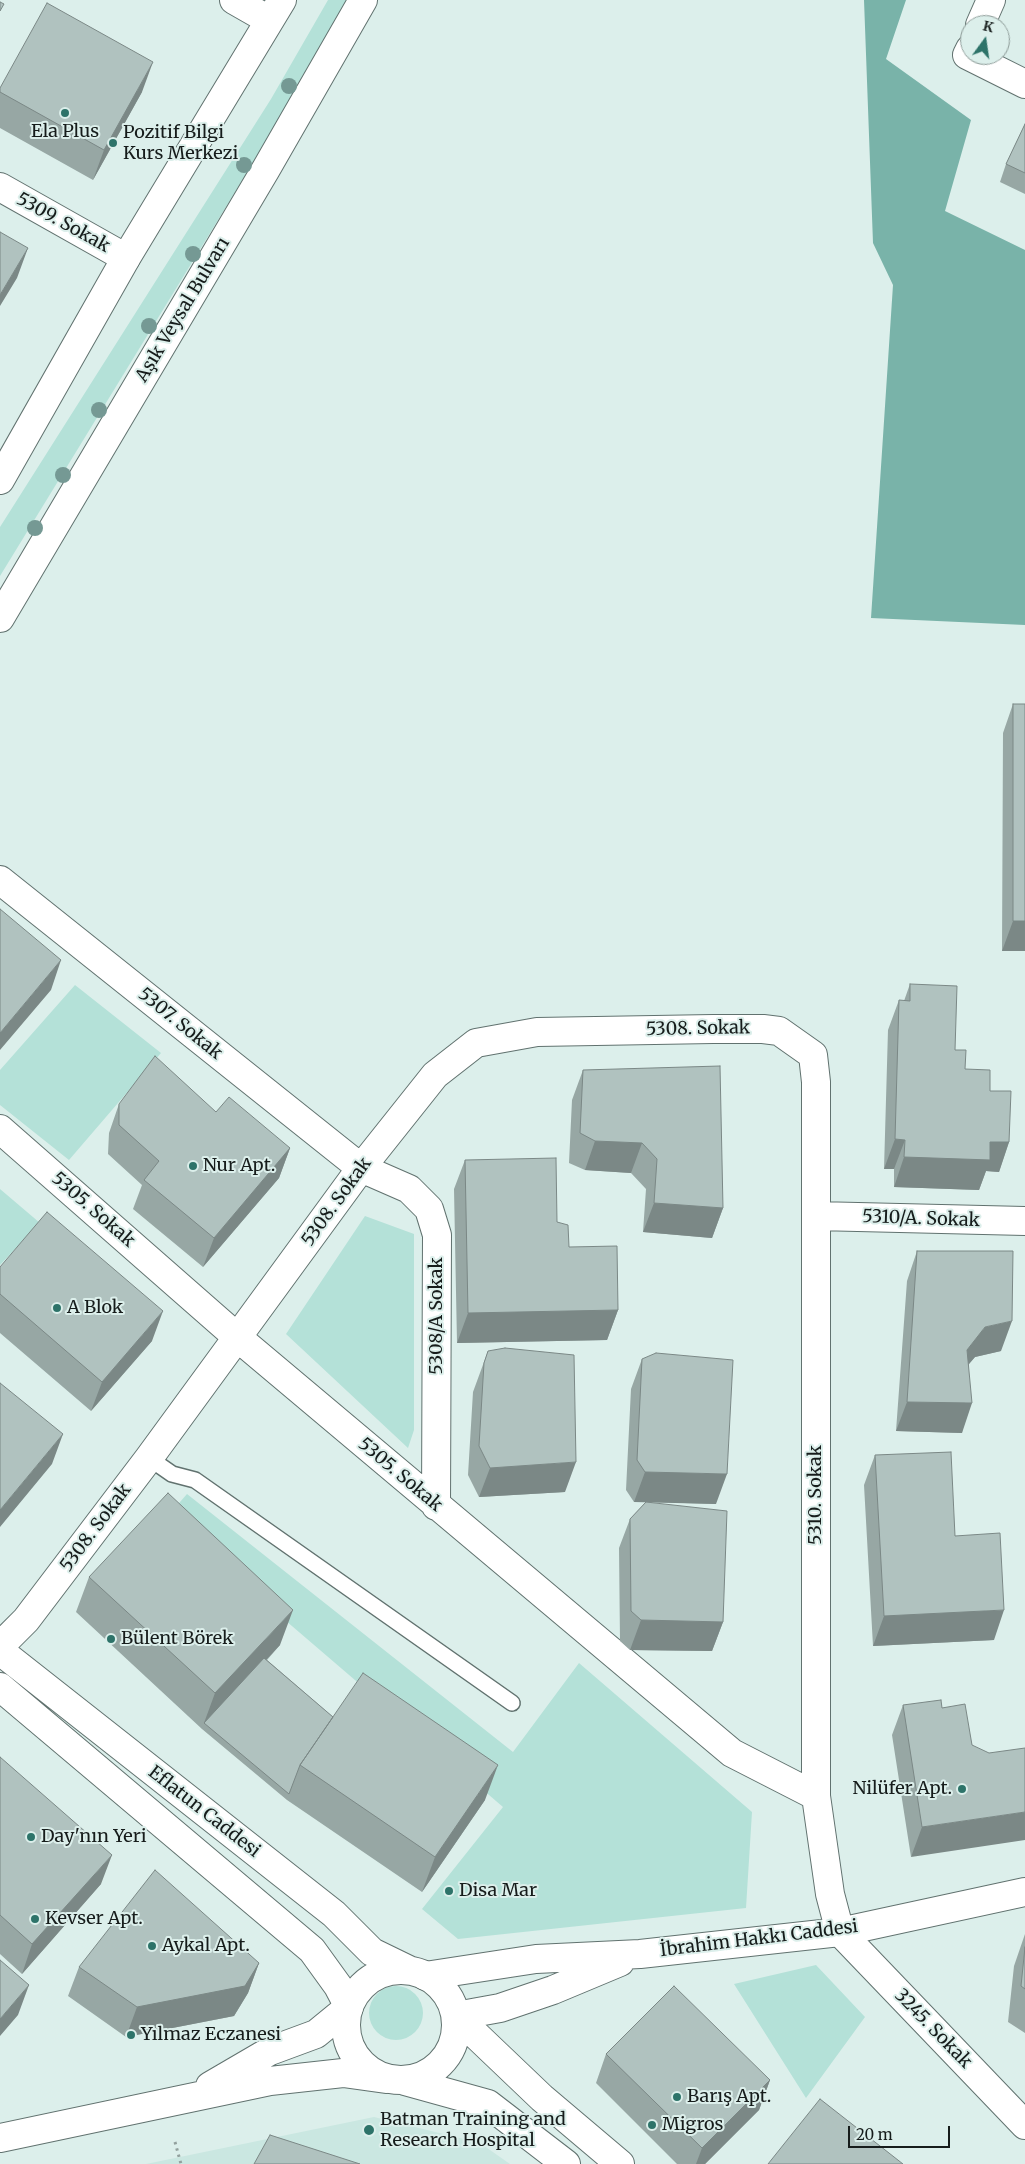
<!DOCTYPE html>
<meta charset="utf-8">
<style>
body{margin:0}
#map{position:relative;width:1025px;height:2164px;overflow:hidden;background:#dcefeb;font-family:Merriweather,serif}
canvas{display:block}
.north{position:absolute;left:960px;top:15px;width:50px;height:50px;box-sizing:border-box;background:#dcefeb;border:1px solid #8d9b98;border-radius:50%;rotate:14deg;font-size:14px;font-weight:700;line-height:20px;text-align:center;color:#161c1b}
.north::after{content:'';display:block;margin:auto;width:18px;height:22px;background:#2d7369;clip-path:polygon(50% 0,100% 100%,50% 72%,0 100%)}
.scale{position:absolute;left:848px;top:2126px;width:102px;height:22px;box-sizing:border-box;border:2px solid #161c1b;border-top:0;padding-left:6px;font-size:15px;line-height:18px;white-space:nowrap;color:#161c1b;-webkit-text-stroke:4px #dcefeb;paint-order:stroke}
</style>
<div id="map">
<canvas width="1025" height="2164"></canvas>
<div class="north">K</div>
<div class="scale">20 m</div>
</div>
<script>
const c = document.querySelector('canvas').getContext('2d');
c.lineJoin = 'round';
function fill(path, color) { c.fillStyle = color; c.fill(path, 'evenodd'); }
const poly = rows => new Path2D(rows.map(r => 'M' + r).join(''));
function stroke(path, color, width, dash) { c.strokeStyle = color; c.lineWidth = width; c.lineCap = dash ? 'butt' : 'round'; c.setLineDash(dash || []); c.stroke(path); }
function drawText(font, color, halo, rows, align = 'center') {
  c.font = font + ' Merriweather,serif'; c.lineWidth = 4; c.setLineDash([]); c.textBaseline = 'middle'; c.strokeStyle = halo; c.fillStyle = color; for (const [text, x, y, turn = 0] of rows) {
    c.save(); c.translate(x, y); c.rotate((+turn || 0) * Math.PI / 180); c.textAlign = isNaN(turn) ? turn : align; if (halo) c.strokeText(text, 0, 0); c.fillText(text, 0, 0); c.restore();
  }
}
const built = poly([
 [374,2117,480,2143,510,2164,146,2164]
]);
const green = poly([
 [328,0,348,0,289,104,0,576,0,527,271,99],
 [75,985,161,1053,69,1160,0,1105,0,1070],
 [0,1189,40,1223,0,1265],
 [365,1216,414,1234,414,1430,408,1448,286,1334],
 [187,1494,513,1752,579,1663,752,1812,746,1908,458,1939,422,1909,503,1807,166,1518],
 [816,1965,865,2017,806,2098,734,1984],
 '369 2013a27 27 0 1 1 54 0a27 27 0 1 1-54 0Z'
]);
const forest = poly([
 [864,0,906,0,886,59,971,120,945,211,1025,250,1025,625,871,618,893,285,873,243]
]);
const path = poly([
 [175,2142,181,2164]
]);
const service = poly([
 [149,1458,172,1474,195,1480,512,1703]
]);
const minor = poly([
 [234,0,269,20],
 [980,25,991,0],
 [970,49,967,55,1025,84],
 [0,187,126,258],
 [0,880,361,1168,409,1189,429,1209,437,1235,436,1506],
 [0,1129,237,1337,732,1753,816,1796],
 [816,1216,1025,1221],
 [0,1646,26,1620,149,1458,361,1168,435,1075,476,1043,537,1032,713,1029,763,1029,779,1031,813,1055,816,1082,816,1796,830,1894,840,1932,1025,2125]
]);
const tertiary = poly([
 [425,1976,536,1959,640,1954,840,1932,1025,1892],
 [456,2016,500,2008,553,1990,620,1962],
 [210,2086,270,2051,316,2034,349,2007],
 [0,2138,270,2081,343,2073,386,2079]
]);
const secondary = poly([
 [0,480,126,258,282,0],
 [0,618,266,169,363,0],
 [0,1651,334,1914,372,1952,409,1970],
 [0,1687,312,1950,338,1986,349,2007],
 '346 2025a55 55 0 1 1 110 0a55 55 0 1 1-110 0Z',
 [456,2016,542,2098,620,2164],
 [405,2081,488,2104,566,2164]
]);
const trees = [
 [289,86],
 [244,165],
 [193,254],
 [149,326],
 [99,410],
 [63,475],
 [35,528]
];
const wall = poly([
 [0,88,142,92,93,180,0,128],
 [1025,124,1025,194,1000,182,1006,164],
 [1013,704,1025,951,1002,951,1003,733],
 [910,984,955,1050,965,1069,990,1091,1009,1142,999,1172,986,1171,979,1190,894,1187,894,1169,884,1169,888,1030,899,1000,904,1001],
 [583,1070,723,1208,712,1238,643,1232,646,1189,631,1173,585,1170,569,1163,572,1100],
 [119,1104,216,1112,290,1148,279,1178,203,1267,133,1209,142,1185,108,1154,109,1133],
 [465,1160,557,1222,569,1247,618,1310,607,1340,457,1343,454,1189],
 [917,1251,1001,1351,975,1357,969,1364,962,1433,896,1431,907,1281],
 [0,1267,152,1341,91,1411,0,1333],
 [488,1351,565,1492,479,1497,468,1475,473,1392],
 [642,1359,716,1504,652,1502,723,1622,712,1651,630,1650,620,1641,619,1548,630,1519,646,1502,634,1502,626,1490,631,1389],
 [875,1455,955,1536,994,1640,873,1646,864,1485],
 [89,1577,280,1645,267,1660,333,1717,485,1800,422,1892,287,1800,202,1729,76,1612],
 [903,1705,972,1745,911,1857,892,1735],
 [0,1757,101,1884,22,1974,0,1954],
 [1025,1934,1025,2033,1008,2022,1014,1966],
 [259,1963,248,1993,234,2016,126,2037,68,1996,79,1967],
 [606,2054,770,2080,759,2110,705,2164,677,2164,596,2083]
]);
const shadedWall = poly([
 [153,62,142,92,93,180,104,150],
 [28,248,17,278,0,306,0,295],
 [1013,921,1025,921,1025,951,1002,951],
 [61,960,51,990,0,1050,0,1033],
 [895,1139,905,1140,894,1169,884,1169],
 [595,1141,642,1143,631,1173,585,1170],
 [990,1142,1009,1142,999,1172,986,1171,979,1190,894,1187,904,1157],
 [290,1148,279,1178,203,1267,214,1238],
 [654,1203,723,1208,712,1238,643,1232],
 [618,1310,607,1340,457,1343,468,1313],
 [163,1311,152,1341,91,1411,102,1382],
 [1012,1321,1001,1351,975,1357,956,1379,967,1350,985,1327],
 [907,1402,972,1403,962,1433,896,1431],
 [63,1434,52,1464,0,1527,0,1510],
 [576,1462,565,1492,479,1497,490,1468],
 [645,1472,727,1474,716,1504,634,1502],
 [293,1610,280,1645,206,1724,204,1723,215,1693],
 [1004,1610,994,1640,873,1646,884,1616],
 [641,1620,723,1622,712,1651,630,1650],
 [498,1765,485,1800,422,1892,435,1857],
 [1025,1812,1025,1840,911,1857,922,1827],
 [112,1855,101,1884,22,1974,32,1944],
 [259,1963,248,1993,234,2016,126,2037,137,2007],
 [29,1985,18,2015,0,2036,0,2019],
 [770,2080,759,2110,705,2164,696,2164,702,2148]
]);
const building = poly([
 [0,2,4,4,0,11,0,2],
 [47,3,153,62,104,150,0,92,0,88,47,3],
 [1025,124,1025,173,1006,164,1025,124],
 [0,232,28,248,0,295,0,232],
 [1013,704,1025,704,1025,921,1013,921,1013,704],
 [0,909,61,960,0,1033,0,909],
 [910,984,957,986,955,1050,966,1050,965,1069,990,1070,990,1091,1011,1091,1009,1142,990,1142,990,1160,904,1157,905,1140,895,1139,899,1000,910,1001,910,984],
 [155,1056,216,1112,229,1097,290,1148,214,1238,144,1180,159,1161,119,1125,119,1104,155,1056],
 [720,1066,723,1208,654,1203,657,1159,642,1143,595,1141,580,1133,583,1070,720,1066],
 [556,1158,557,1222,568,1225,569,1247,617,1246,618,1310,468,1313,465,1160,556,1158],
 [47,1212,163,1311,102,1382,0,1294,0,1267,47,1212],
 [917,1251,1013,1251,1012,1321,985,1327,967,1350,972,1403,907,1402,917,1251],
 [505,1348,574,1355,576,1462,490,1468,479,1446,484,1363,488,1351,505,1348],
 [656,1353,733,1360,727,1474,645,1472,637,1460,642,1359,656,1353],
 [0,1383,63,1434,0,1510,0,1383],
 [951,1452,955,1536,1000,1533,1004,1610,884,1616,875,1455,951,1452],
 [168,1493,293,1610,215,1693,89,1577,168,1493],
 [646,1502,727,1511,723,1622,641,1620,631,1611,630,1519,646,1502],
 [264,1658,333,1717,300,1765,289,1794,204,1723,264,1658],
 [363,1673,498,1765,435,1857,300,1765,363,1673],
 [941,1700,942,1708,965,1704,972,1745,989,1753,1025,1748,1025,1812,922,1827,903,1705,941,1700],
 [0,1757,112,1855,32,1944,0,1915,0,1757],
 [155,1870,259,1963,245,1986,137,2007,79,1967,155,1870],
 [1025,1947,1025,1989,1021,1986,1025,1947],
 [0,1960,29,1985,0,2019,0,1960],
 [674,1986,770,2080,702,2148,606,2054,674,1986],
 [820,2099,903,2164,768,2164,820,2099],
 [270,2135,360,2164,254,2164,270,2135]
]);
const markers = [
 [65,113,5,"#2d7369"],
 [113,143,5,"#2d7369"],
 [193,1166,5,"#2d7369"],
 [57,1308,5,"#2d7369"],
 [111,1639,5,"#2d7369"],
 [962,1789,5,"#2d7369"],
 [31,1837,5,"#2d7369"],
 [449,1891,5,"#2d7369"],
 [35,1919,5,"#2d7369"],
 [152,1946,5,"#2d7369"],
 [131,2035,5,"#2d7369"],
 [677,2097,5,"#2d7369"],
 [652,2125,5,"#2d7369"],
 [369,2130,6,"#2d7369"]
];
const poiNames = [
 ["Ela Plus",65,132,"center"],
 ["Pozitif Bilgi",123,133],
 ["Kurs Merkezi",123,154],
 ["Nur Apt.",203,1166],
 ["A Blok",67,1308],
 ["Bülent Börek",121,1639],
 ["Nilüfer Apt.",952,1789,"right"],
 ["Day'nın Yeri",41,1837],
 ["Disa Mar",459,1891],
 ["Kevser Apt.",45,1919],
 ["Aykal Apt.",162,1946],
 ["Yılmaz Eczanesi",141,2035],
 ["Barış Apt.",687,2097],
 ["Batman Training and",380,2120],
 ["Research Hospital",380,2141],
 ["Migros",662,2125]
];
const streetNames = [
 ["5309. Sokak",63,223,29],
 ["Aşık Veysal Bulvarı",183,310,-59],
 ["5307. Sokak",180,1024,39],
 ["5308. Sokak",698,1029,-1],
 ["5308. Sokak",337,1202,-54],
 ["5305. Sokak",93,1210,41],
 ["5310/A. Sokak",921,1219,2],
 ["5308/A Sokak",437,1316,-90],
 ["5305. Sokak",400,1475,40],
 ["5310. Sokak",816,1495,-90],
 ["5308. Sokak",96,1528,-53],
 ["Eflatun Caddesi",204,1812,38],
 ["İbrahim Hakkı Caddesi",759,1939,-7],
 ["3245. Sokak",933,2029,46]
];
fill(built, '#cae7e1');
fill(green, '#b4e1d8');
fill(forest, '#79b3a9');
stroke(service, '#61726f', 18);
stroke(minor, '#61726f', 30);
stroke(tertiary, '#61726f', 30);
stroke(secondary, '#61726f', 30);
stroke(path, '#92a09d', 3, [2.5, 4]);
stroke(service, '#fff', 15);
stroke(minor, '#fff', 28);
stroke(tertiary, '#fff', 28);
stroke(secondary, '#fff', 28);
c.fillStyle = '#759994';
for (const [x, y] of trees) { c.beginPath(); c.arc(x, y, 8, 0, 2 * Math.PI); c.fill(); }
fill(wall, '#97a7a4');
fill(shadedWall, '#7b8886');
fill(building, '#b0c2bf');
stroke(building, '#7b8886', 1);
for (const [x, y, r, color] of markers) { const dot = new Path2D(); dot.arc(x, y, r, 0, 2 * Math.PI); c.fillStyle = color; c.fill(dot); stroke(dot, '#dcefeb', 2); }
drawText('18px', '#161c1b', '#dcefeb', poiNames, 'left');
drawText('18px', '#161c1b', '#dcefeb', streetNames);
</script>
